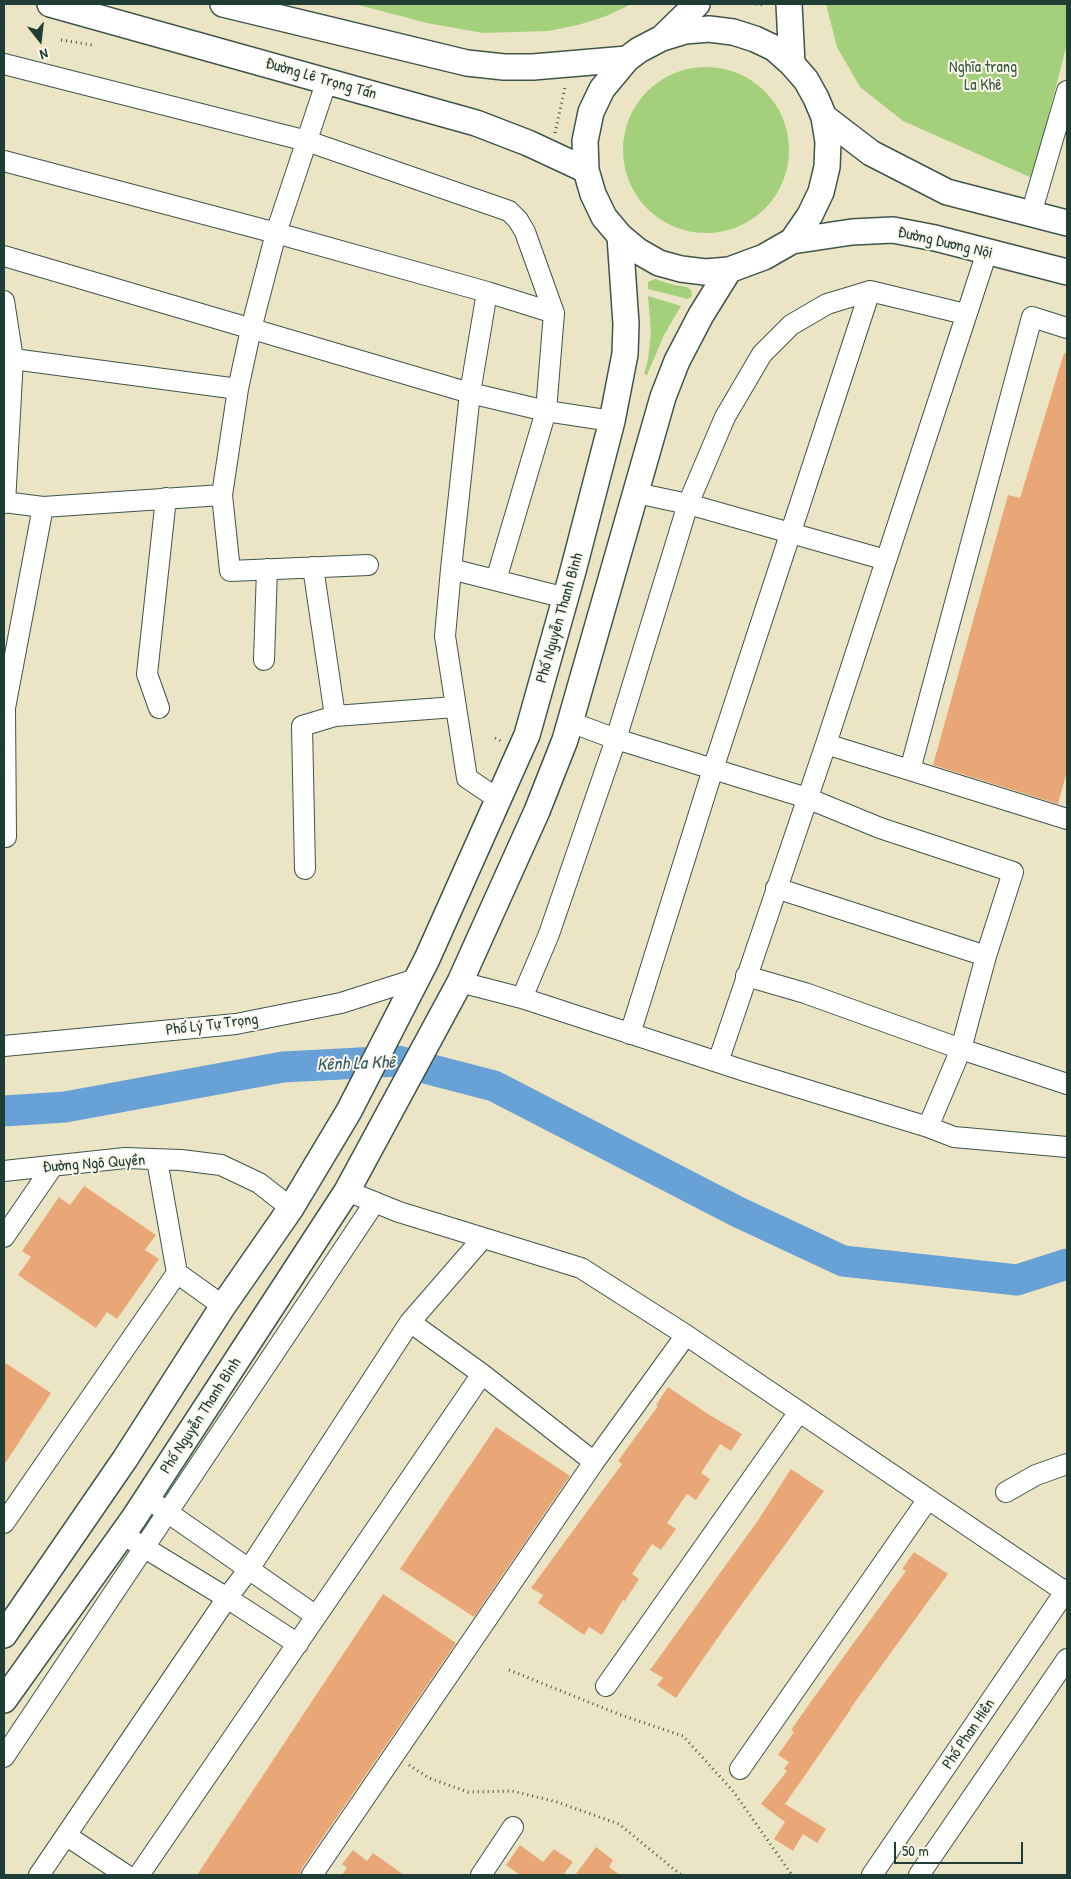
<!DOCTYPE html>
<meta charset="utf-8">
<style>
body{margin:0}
#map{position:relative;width:1071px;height:1879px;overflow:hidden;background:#ece5c5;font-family:"Patrick Hand",sans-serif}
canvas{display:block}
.frame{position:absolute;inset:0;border:5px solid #1f3d34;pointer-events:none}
.north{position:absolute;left:15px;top:15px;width:50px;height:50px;-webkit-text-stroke:4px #fbf7ec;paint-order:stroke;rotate:164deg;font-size:14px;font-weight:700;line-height:20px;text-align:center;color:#1f3d34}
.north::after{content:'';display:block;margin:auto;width:18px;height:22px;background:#1f3d34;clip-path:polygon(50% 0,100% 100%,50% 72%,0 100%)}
.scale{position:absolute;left:894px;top:1842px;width:129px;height:22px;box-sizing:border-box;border:2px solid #1f3d34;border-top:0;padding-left:6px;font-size:15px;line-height:18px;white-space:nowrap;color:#1f3d34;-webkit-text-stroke:4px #fbf7ec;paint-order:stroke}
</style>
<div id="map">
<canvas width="1071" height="1879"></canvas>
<div class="frame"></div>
<div class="north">N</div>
<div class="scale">50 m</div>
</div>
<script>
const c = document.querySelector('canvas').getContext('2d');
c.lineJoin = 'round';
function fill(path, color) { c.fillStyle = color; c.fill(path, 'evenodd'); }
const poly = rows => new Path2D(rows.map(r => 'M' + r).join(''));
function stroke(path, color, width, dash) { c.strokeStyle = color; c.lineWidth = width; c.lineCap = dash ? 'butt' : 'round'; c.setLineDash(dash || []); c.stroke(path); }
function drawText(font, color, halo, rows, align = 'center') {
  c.font = font + ' "Patrick Hand",sans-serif'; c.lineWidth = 4; c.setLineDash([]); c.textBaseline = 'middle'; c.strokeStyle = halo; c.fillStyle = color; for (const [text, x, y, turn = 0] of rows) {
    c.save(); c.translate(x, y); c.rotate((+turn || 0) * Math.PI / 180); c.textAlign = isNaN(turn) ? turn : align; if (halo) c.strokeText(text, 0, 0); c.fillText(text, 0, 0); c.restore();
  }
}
const green = poly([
 [355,4,354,4,632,4,604,17,578,25,548,31,483,33,427,23],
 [826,4,1067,4,1067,44,1032,178,903,121,860,87,837,47],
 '623 150a83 83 0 1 1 166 0a83 83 0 1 1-166 0Z',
 [655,279,674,285,687,287,691,290,692,296,688,299,648,289,648,282],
 [648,296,681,306,664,335,647,375,644,374,648,360,651,332]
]);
const river = poly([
 [4,1111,65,1107,283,1067,398,1061,494,1086,738,1212,843,1261,1017,1280,1067,1264]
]);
const building = poly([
 [1064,353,1067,354,1067,771,1058,804,933,765,1008,495,1020,498],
 [84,1186,156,1235,145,1250,159,1259,117,1319,107,1312,96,1328,18,1275,31,1257,22,1251,59,1197,70,1205],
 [4,1362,51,1393,4,1465],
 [668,1387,708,1414,742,1434,731,1451,720,1444,701,1473,710,1479,696,1500,687,1494,667,1523,676,1529,661,1550,652,1544,632,1574,639,1579,625,1601,623,1600,602,1635,589,1627,584,1635,538,1603,543,1595,531,1588,622,1464,618,1461,658,1406,656,1405],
 [496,1427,570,1476,474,1617,400,1569],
 [791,1469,824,1491,726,1626,676,1698,657,1685,663,1678,650,1670,759,1519],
 [914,1552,948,1574,850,1709,851,1709,785,1804,826,1829,817,1843,803,1834,793,1851,774,1839,785,1822,761,1804,787,1771,784,1769,789,1762,778,1755,794,1732,791,1730,810,1703,906,1571,902,1569],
 [383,1594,456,1643,302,1868,300,1875,197,1875],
 [520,1845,543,1862,554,1849,573,1862,563,1875,520,1875,506,1865],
 [596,1847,613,1860,609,1867,620,1875,575,1875],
 [353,1850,367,1861,373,1853,404,1875,342,1875,347,1868,342,1864]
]);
const path = poly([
 [756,4,762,5],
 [61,40,92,45],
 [555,133,565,87],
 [495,738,501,741],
 [509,1670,621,1715,683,1736,733,1791,792,1875],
 [409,1765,429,1778,468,1792,512,1791,557,1802,619,1824,681,1875]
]);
const minor = poly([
 [4,64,307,141,509,211,518,220,525,232,554,313,546,411,496,580],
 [327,80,276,233,251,329,238,389,222,495,230,571,368,565],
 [4,161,276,233,487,292,554,313],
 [1031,214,1067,91],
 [4,256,470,393,546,411,612,421],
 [487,292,470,393,451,569,445,636,467,778,498,799],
 [4,301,13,359,5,503],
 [13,359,238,389],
 [636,493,688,504,886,560],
 [4,502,43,507,222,495],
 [451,569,566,598],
 [264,660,267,569],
 [159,708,147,674,166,498],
 [335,716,455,707],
 [570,722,616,739,807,798,880,828,1013,872,986,956,961,1049,928,1127],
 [826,744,1067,819],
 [910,770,1032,317,1067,328],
 [4,837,6,837,5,708,43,507],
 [305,869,302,726,335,716,313,567],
 [776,888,986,956],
 [746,976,805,993,961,1049,1067,1084],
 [460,982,522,998,745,1071,928,1127,954,1137,1067,1147],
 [522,998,549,934,616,739,688,504,725,417,762,354,791,325,827,304,870,291,965,314],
 [630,1034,713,769,870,291],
 [4,1046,236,1024,341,1003,416,979],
 [718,1062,826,744,987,252],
 [157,1160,177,1273,223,1306],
 [4,1171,125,1158,181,1160,221,1165,259,1183,291,1208],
 [347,1191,399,1212,581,1268,686,1335,1067,1593],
 [4,1237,53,1166],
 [410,1322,482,1374,594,1462],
 [1006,1492,1036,1475,1067,1464],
 [157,1505,316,1616],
 [4,1523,177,1273],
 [132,1540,227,1598,298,1644],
 [606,1686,799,1412],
 [4,1757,375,1202],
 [740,1769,928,1499],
 [67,1836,126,1875],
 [39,1875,227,1598,249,1569,410,1322,483,1238],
 [139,1875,482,1374],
 [312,1875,594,1462,686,1335],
 [481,1875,513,1827],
 [872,1875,1067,1589],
 [919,1875,1067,1659]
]);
const major = poly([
 [50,4,476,123,528,143,586,170],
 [223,4,467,63,504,67,533,67,627,59],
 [789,4,792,64],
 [663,37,697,4],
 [824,117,871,153,947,192,1067,223],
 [792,241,810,215,821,192,827,167,828,142,824,117,816,98,806,80,792,64,774,48,755,39,733,32,709,29,685,31,662,38,639,50,627,59,602,89,591,112,585,141,586,170,593,194,604,217,620,236,638,251,659,263,681,269,705,272,729,270,764,257,792,241,852,232,893,230,935,238,1067,272],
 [4,1635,125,1459,223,1306,291,1208,349,1111,427,959,527,735,573,571,612,421,625,354,626,324,620,236],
 [4,1700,134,1518,347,1191,460,982,537,811,565,740,663,397,677,361,701,315,729,270]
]);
const parkNames = [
 ["Nghĩa trang",983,68],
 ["La Khê",983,86]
];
const streetNames = [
 ["Đường Lê Trọng Tấn",321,79,16],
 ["Đường Dương Nội",945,243,13],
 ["Phố Nguyễn Thanh Bình",560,618,-74],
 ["Phố Lý Tự Trọng",212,1025,-7],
 ["Đường Ngô Quyền",94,1164,-4],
 ["Phố Nguyễn Thanh Bình",201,1416,-57],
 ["Phố Phan Hiền",969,1734,-56]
];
const waterNames = [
 ["Kênh La Khê",356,1064,-2]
];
fill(green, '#a5d07b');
stroke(river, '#67a1d6', 31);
fill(building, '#e9a778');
stroke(minor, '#3e564a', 22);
stroke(major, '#3e564a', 28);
stroke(path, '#3e564a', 3, [1, 4]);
stroke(minor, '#fff', 20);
stroke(major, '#fff', 25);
drawText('16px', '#3a5a42', '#fbf7ec', parkNames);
drawText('16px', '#1f3d34', '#fbf7ec', streetNames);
drawText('italic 18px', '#355b65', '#fbf7ec', waterNames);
</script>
